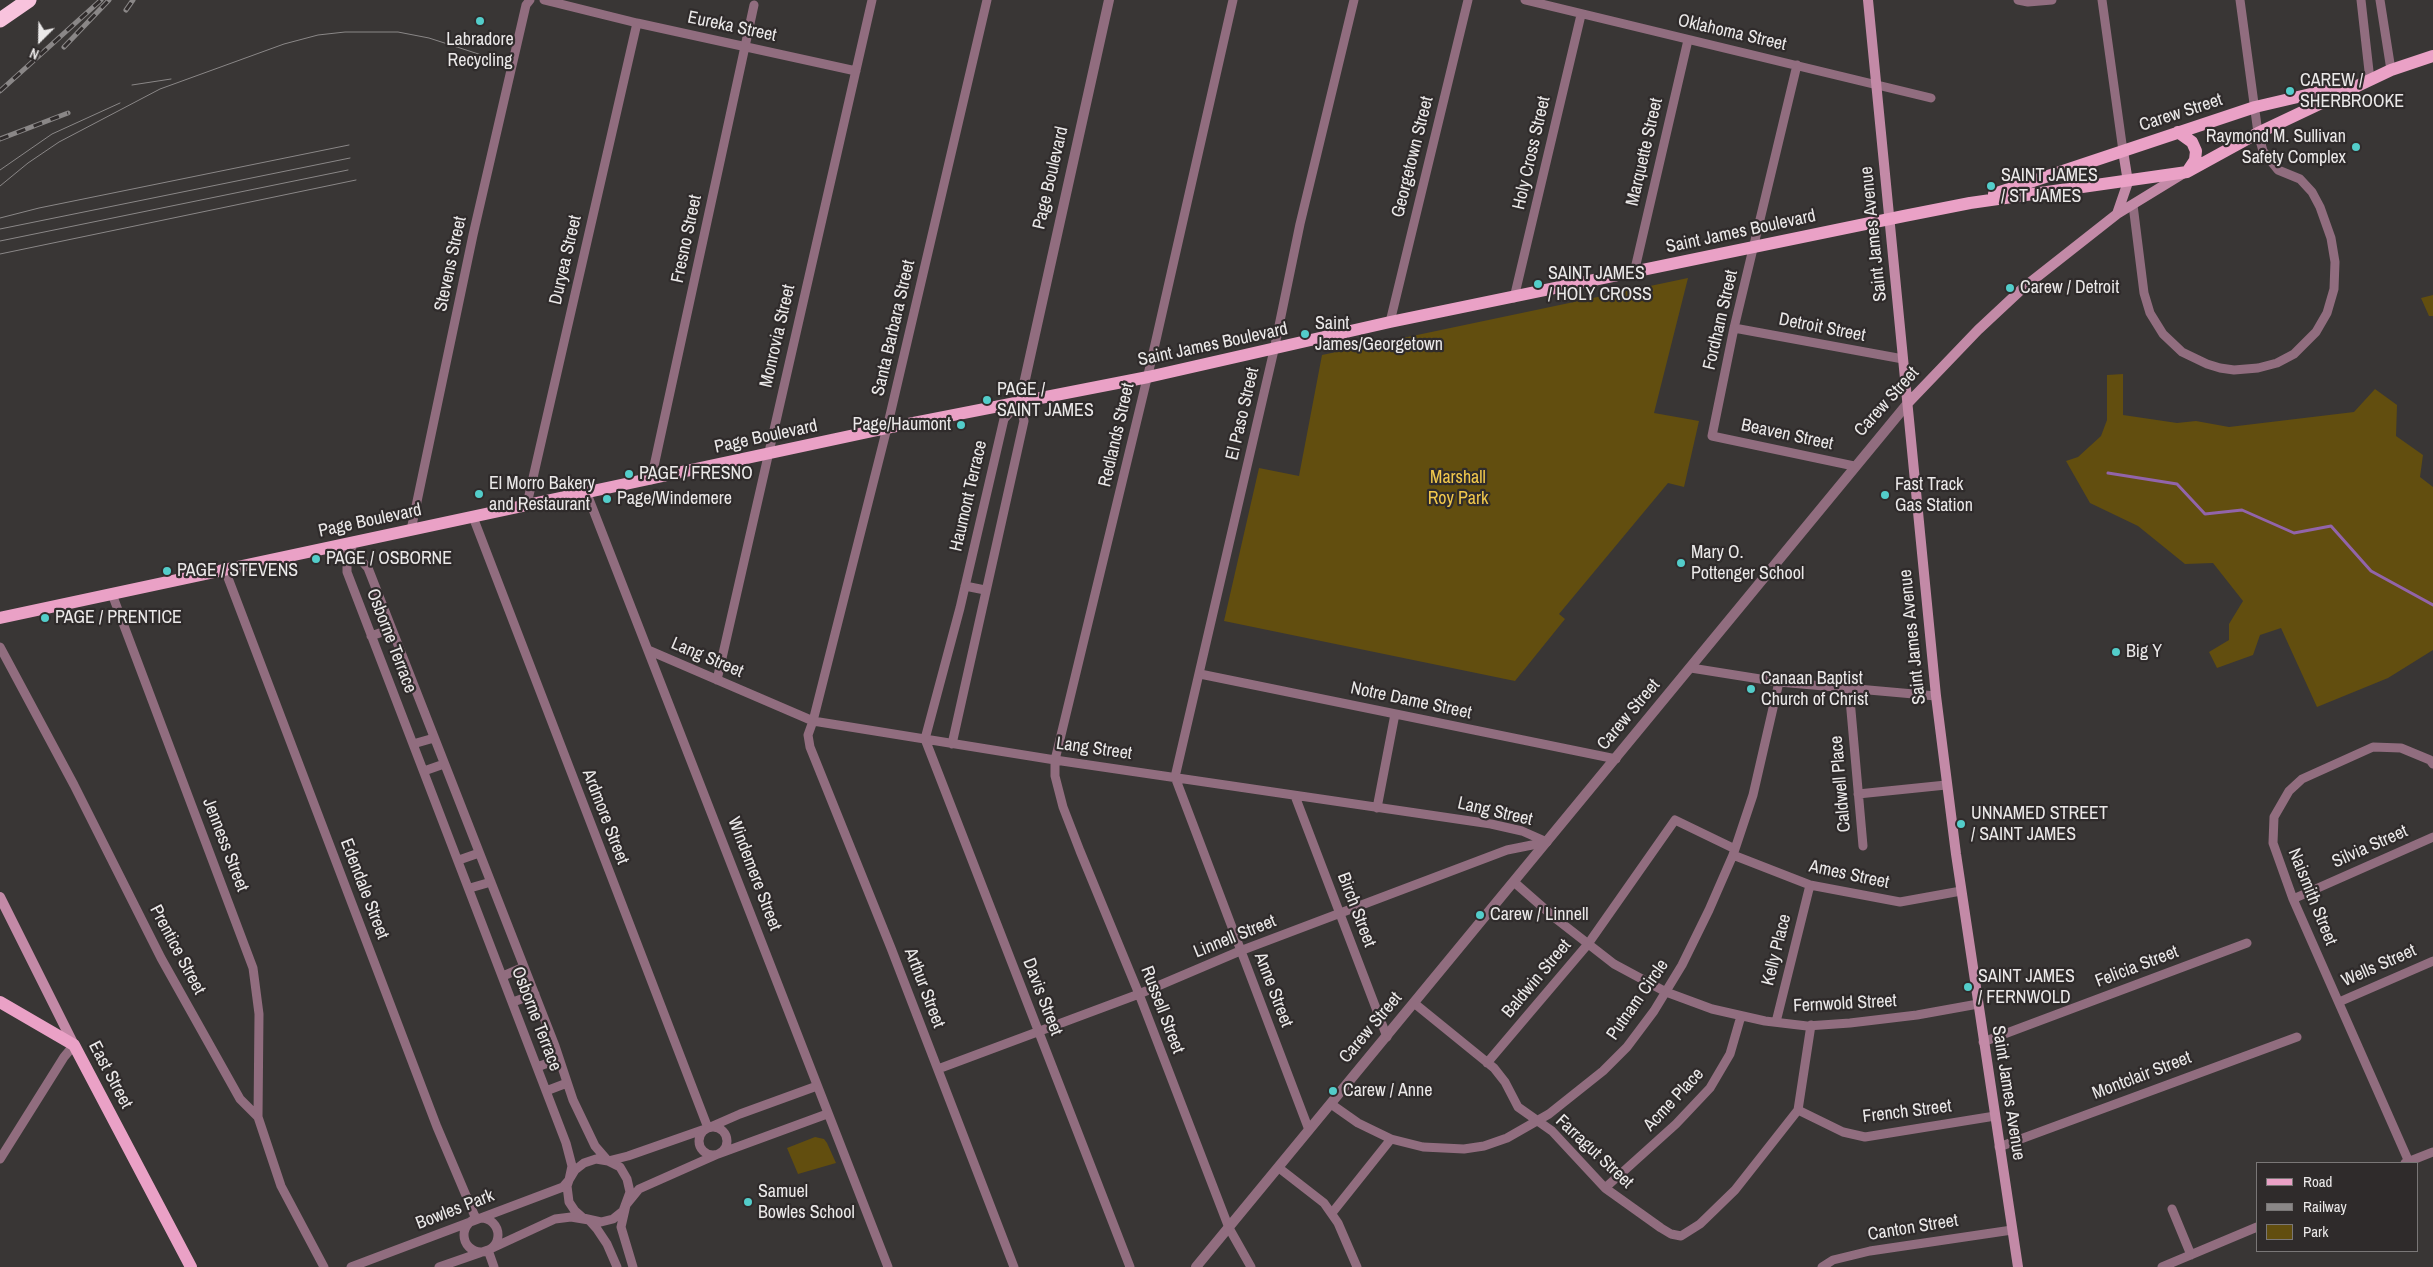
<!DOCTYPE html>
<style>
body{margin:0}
#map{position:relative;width:2433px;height:1267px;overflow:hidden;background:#393635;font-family:"Archivo Narrow",sans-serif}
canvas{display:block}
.legend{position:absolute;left:2256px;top:1162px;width:162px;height:90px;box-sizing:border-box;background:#2f2b2b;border:1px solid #7a7777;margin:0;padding:6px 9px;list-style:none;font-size:15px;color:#ebe9e9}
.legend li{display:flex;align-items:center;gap:10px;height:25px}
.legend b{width:25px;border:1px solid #7a7777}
.north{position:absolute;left:15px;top:15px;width:50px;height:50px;-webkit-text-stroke:4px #2f2b2b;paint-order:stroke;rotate:203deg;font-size:14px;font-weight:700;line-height:20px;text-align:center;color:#ebe9e9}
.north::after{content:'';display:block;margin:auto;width:18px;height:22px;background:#ebe9e9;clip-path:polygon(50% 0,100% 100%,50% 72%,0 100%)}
</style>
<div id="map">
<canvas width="2433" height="1267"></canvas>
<ul class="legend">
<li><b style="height:6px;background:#eaa1c6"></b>Road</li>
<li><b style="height:6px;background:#8a8787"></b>Railway</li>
<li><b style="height:14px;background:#624e0f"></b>Park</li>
</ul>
<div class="north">N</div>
</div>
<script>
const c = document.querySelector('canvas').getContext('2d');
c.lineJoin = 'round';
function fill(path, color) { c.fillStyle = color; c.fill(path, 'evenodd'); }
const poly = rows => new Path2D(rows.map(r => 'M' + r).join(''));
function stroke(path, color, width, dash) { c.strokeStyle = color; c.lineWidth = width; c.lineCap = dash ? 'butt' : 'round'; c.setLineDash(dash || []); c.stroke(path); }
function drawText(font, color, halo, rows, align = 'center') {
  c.font = font + ' "Archivo Narrow",sans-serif'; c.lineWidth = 4.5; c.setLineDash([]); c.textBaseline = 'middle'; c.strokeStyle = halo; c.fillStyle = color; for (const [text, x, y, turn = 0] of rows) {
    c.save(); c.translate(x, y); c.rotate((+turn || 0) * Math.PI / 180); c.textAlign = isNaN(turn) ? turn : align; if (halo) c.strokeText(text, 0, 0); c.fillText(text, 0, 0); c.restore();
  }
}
const green = poly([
 [1688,278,1654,413,1699,421,1684,487,1668,483,1559,614,1565,619,1515,681,1224,621,1259,468,1299,476,1322,355],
 [2433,295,2433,316,2429,316,2421,298],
 [2123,374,2123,415,2177,423,2196,421,2229,427,2354,412,2375,389,2397,405,2396,436,2423,455,2420,477,2433,487,2433,650,2388,678,2317,707,2281,628,2260,635,2253,655,2217,668,2209,652,2229,640,2229,624,2243,601,2213,563,2185,564,2138,526,2090,503,2066,461,2078,457,2101,436,2107,420,2107,375],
 [815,1137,824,1139,827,1143,836,1163,798,1174,787,1148]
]);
const stream = poly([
 [2108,473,2177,484,2205,514,2242,510,2294,533,2331,526,2371,571,2433,605]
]);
const minor = poly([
 [544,0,637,23,856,71],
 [987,0,887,428,813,721,808,735,810,747,891,948,1014,1267],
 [1233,0,1151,362,1055,760,1055,776,1063,807,1080,851,1139,994,1229,1228,1251,1267],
 [1525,0,1931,98],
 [2018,0,2028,2,2052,0],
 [2102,0,2123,151],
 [2361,0,2370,80],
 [2380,0,2391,70],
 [1797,65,1734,328,1712,436,1854,466],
 [2133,205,2144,293,2150,313,2163,334,2182,352,2207,364,2220,368,2234,370,2258,368,2277,363,2294,354,2316,332,2327,313,2334,289,2335,262,2331,238,2320,207,2312,192,2300,179,2278,170,2263,151,2258,133,2240,0],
 [1634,273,1688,40],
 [1514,298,1581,15],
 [1390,322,1468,0],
 [1734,328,1903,359],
 [1020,402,1004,419,960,608,925,739,1130,1267],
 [651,480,754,5],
 [587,494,888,1267],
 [527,504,637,23],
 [473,517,708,1128],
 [411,530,473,235,526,5,530,0],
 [347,545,347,572,566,1143,572,1166,569,1180,567,1186,569,1202,575,1211,583,1218,601,1222,613,1219,623,1211,630,1192,627,1179,620,1167,608,1161,596,1159,584,1163,575,1170,569,1180,563,1187,351,1267],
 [347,545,368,568,555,1046,573,1100,595,1146,608,1161,628,1156,708,1128,740,1114,817,1086],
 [225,570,437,1127,476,1219],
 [965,586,985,590],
 [112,594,253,968,259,1014,258,1117],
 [371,636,391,629],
 [0,647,74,785,161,958,240,1099,258,1117,281,1186,324,1267],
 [648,650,813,721,1055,760,1491,824,1522,831,1547,842],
 [1691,668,1779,682,1936,696],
 [1200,674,1616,759],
 [717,680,872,0],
 [1849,688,1863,846],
 [413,744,434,738],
 [952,744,1024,421,1020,402],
 [424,771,444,764],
 [1858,794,1946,785],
 [1295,796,1387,1037],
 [1377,808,1395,714],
 [1733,855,1810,885,1900,902,1961,891],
 [459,860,479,853],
 [1514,882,1555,918,1614,964,1666,992,1712,1009,1765,1021,1807,1026,1850,1023,1917,1015,1978,1004],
 [470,888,491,882],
 [2293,899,2433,837],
 [503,976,524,967],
 [513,1002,535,994],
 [2339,1002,2433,961],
 [1414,1003,1494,1068,1505,1082,1518,1107,1552,1131,1605,1188,1661,1228,1671,1234,1681,1236,1700,1224,1735,1190,1798,1110,1811,1025],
 [1776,1022,1810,885],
 [1983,1042,2247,943],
 [1487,1063,1588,944,1675,820,1735,849],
 [537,1067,559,1059],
 [938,1069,1139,994,1240,951,1507,850,1547,842],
 [546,1091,567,1083],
 [1331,1104,1358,1123,1391,1139,1423,1147,1464,1149,1484,1146,1507,1138,1549,1114,1603,1071,1627,1047,1654,1011,1682,965,1709,910,1733,855,1753,795,1779,682],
 [1798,1110,1843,1132,1865,1137,1995,1116],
 '699 1141a14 14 0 1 1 28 0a14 14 0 1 1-28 0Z',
 [1309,1130,1175,777,1274,350,1300,224,1354,0],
 [1999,1147,2297,1037],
 [0,1159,64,1057,74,1045],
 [2409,1162,2293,899,2273,843,2274,817,2289,791,2302,779,2373,747,2401,748,2430,760,2433,764],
 [2405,1163,2433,1152],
 [1279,1168,1324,1203,1338,1223,1357,1267],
 [1605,1188,1676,1124,1710,1088,1730,1054,1741,1016],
 [2172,1209,2191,1255],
 [1332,1213,1391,1139],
 '464 1235a17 17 0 1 1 34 0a17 17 0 1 1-34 0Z',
 [488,1250,494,1267],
 [439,1267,488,1250,555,1219,571,1217,589,1220,597,1229,607,1244,617,1267],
 [633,1267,621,1227,626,1205,639,1189,718,1154,827,1114],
 [1822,1267,1833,1260,1870,1251,2012,1230],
 [2162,1267,2257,1227]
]);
const tertiary = poly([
 [1020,402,1109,0],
 [1196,1267,1908,403]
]);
const secondary = poly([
 [1868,0,1936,696,1956,854,2018,1267],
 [2117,214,2128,182,2123,151],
 [1908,403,1978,330,2023,288,2117,214,2184,173],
 [0,897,74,1045]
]);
const primary = poly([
 [2178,132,2192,142,2196,151,2195,160,2187,172],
 [1994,194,2255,107,2345,86],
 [0,618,887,428,1148,377,1390,322,1904,216,1970,203,2187,172,2258,133,2391,70,2433,56],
 [0,1002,74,1045,191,1267]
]);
const motorway = poly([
 [0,20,29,0]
]);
const tram = poly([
 [132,85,171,79],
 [0,170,52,134,120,103],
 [0,186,28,163,59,142,160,89,284,44,318,35,345,32,398,32,429,38,494,59],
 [0,218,39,208,349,145],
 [0,229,350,158],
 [0,241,348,170],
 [0,254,356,180]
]);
const rail = poly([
 [126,10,133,0],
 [64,47,109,0],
 [0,91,101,0],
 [0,139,68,113]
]);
const markers = [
 [480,21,5,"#53cdca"],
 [2290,91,5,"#53cdca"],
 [2356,147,5,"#53cdca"],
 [1991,186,5,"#53cdca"],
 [1538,284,5,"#53cdca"],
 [2010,288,5,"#53cdca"],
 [1305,334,5,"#53cdca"],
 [987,400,5,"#53cdca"],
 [961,425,5,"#53cdca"],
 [629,474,5,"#53cdca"],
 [479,494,5,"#53cdca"],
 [1885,495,5,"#53cdca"],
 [607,499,5,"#53cdca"],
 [316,559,5,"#53cdca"],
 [1681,563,5,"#53cdca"],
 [167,571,5,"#53cdca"],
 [45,618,5,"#53cdca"],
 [2116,652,5,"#53cdca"],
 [1751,689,5,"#53cdca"],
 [1961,824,5,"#53cdca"],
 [1480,915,5,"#53cdca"],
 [1968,987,5,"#53cdca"],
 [1333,1091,5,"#53cdca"],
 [748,1202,5,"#53cdca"]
];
const streetNames = [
 ["Eureka Street",732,27,12],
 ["Oklahoma Street",1732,33,13],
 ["Carew Street",2181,113,-18],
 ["Marquette Street",1645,152,-77],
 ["Holy Cross Street",1532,153,-77],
 ["Georgetown Street",1413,157,-76],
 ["Page Boulevard",1051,178,-77],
 ["Saint James Boulevard",1741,232,-12],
 ["Saint James Avenue",1874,234,-96],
 ["Fresno Street",687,239,-78],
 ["Duryea Street",566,260,-77],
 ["Stevens Street",451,264,-78],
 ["Fordham Street",1721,320,-77],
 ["Santa Barbara Street",894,328,-77],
 ["Detroit Street",1822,328,11],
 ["Monrovia Street",778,336,-77],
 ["Saint James Boulevard",1213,345,-12],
 ["Carew Street",1887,402,-48],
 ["El Paso Street",1243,414,-77],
 ["Redlands Street",1117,435,-77],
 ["Beaven Street",1787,435,12],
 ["Page Boulevard",766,437,-12],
 ["Haumont Terrace",969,496,-77],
 ["Page Boulevard",370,521,-12],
 ["Saint James Avenue",1913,637,-96],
 ["Osborne Terrace",391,641,69],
 ["Lang Street",707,658,23],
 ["Notre Dame Street",1411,701,12],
 ["Carew Street",1629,715,-50],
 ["Lang Street",1094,749,8],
 ["Caldwell Place",1841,784,-95],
 ["Lang Street",1495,812,13],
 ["Ardmore Street",605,817,69],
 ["Jenness Street",225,845,69],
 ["Silvia Street",2370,847,-24],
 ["Windemere Street",754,874,69],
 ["Ames Street",1849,875,12],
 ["Edendale Street",364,889,69],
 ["Naismith Street",2312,897,68],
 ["Birch Street",1356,910,69],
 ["Linnell Street",1235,937,-22],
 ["Prentice Street",177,950,62],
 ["Kelly Place",1777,950,-76],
 ["Wells Street",2379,966,-24],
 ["Felicia Street",2137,967,-21],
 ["Baldwin Street",1537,979,-50],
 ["Arthur Street",924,988,69],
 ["Anne Street",1273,990,69],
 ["Davis Street",1042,997,69],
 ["Putnam Circle",1638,1000,-55],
 ["Fernwold Street",1845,1004,-3],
 ["Russell Street",1162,1010,69],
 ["Osborne Terrace",536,1019,69],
 ["Carew Street",1371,1028,-50],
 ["East Street",110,1075,62],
 ["Montclair Street",2142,1076,-21],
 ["Saint James Avenue",2008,1093,81],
 ["Acme Place",1674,1100,-47],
 ["French Street",1907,1112,-7],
 ["Farragut Street",1594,1152,43],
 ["Bowles Park",455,1210,-21],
 ["Canton Street",1913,1228,-9]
];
const poiNames = [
 ["Labradore",480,40,"center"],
 ["Recycling",480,61,"center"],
 ["CAREW /",2300,81],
 ["SHERBROOKE",2300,102],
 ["Raymond M. Sullivan",2346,137,"right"],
 ["Safety Complex",2346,158,"right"],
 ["SAINT JAMES",2001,176],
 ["/ ST JAMES",2001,197],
 ["SAINT JAMES",1548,274],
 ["/ HOLY CROSS",1548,295],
 ["Carew / Detroit",2020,288],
 ["Saint",1315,324],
 ["James/Georgetown",1315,345],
 ["PAGE /",997,390],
 ["SAINT JAMES",997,411],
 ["Page/Haumont",951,425,"right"],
 ["PAGE / FRESNO",639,474],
 ["El Morro Bakery",489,484],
 ["and Restaurant",489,505],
 ["Fast Track",1895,485],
 ["Gas Station",1895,506],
 ["Page/Windemere",617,499],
 ["Mary O.",1691,553],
 ["Pottenger School",1691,574],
 ["PAGE / OSBORNE",326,559],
 ["PAGE / STEVENS",177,571],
 ["PAGE / PRENTICE",55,618],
 ["Big Y",2126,652],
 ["Canaan Baptist",1761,679],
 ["Church of Christ",1761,700],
 ["UNNAMED STREET",1971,814],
 ["/ SAINT JAMES",1971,835],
 ["Carew / Linnell",1490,915],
 ["SAINT JAMES",1978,977],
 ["/ FERNWOLD",1978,998],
 ["Carew / Anne",1343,1091],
 ["Samuel",758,1192],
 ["Bowles School",758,1213]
];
const parkNames = [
 ["Marshall",1458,478],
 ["Roy Park",1458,499]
];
fill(green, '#624e0f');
stroke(stream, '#9264aa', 3);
stroke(minor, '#916d7f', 9);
stroke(tertiary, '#916d7f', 10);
stroke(secondary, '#c38aa7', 10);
stroke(primary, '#eaa1c6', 12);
stroke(motorway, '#f8c3dd', 15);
stroke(tram, '#8a8787', 1);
stroke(rail, '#8a8787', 5);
stroke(rail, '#2f2b2b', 3, [9]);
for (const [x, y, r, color] of markers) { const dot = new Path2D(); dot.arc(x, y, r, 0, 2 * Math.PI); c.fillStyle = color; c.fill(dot); stroke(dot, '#2f2b2b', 2); }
drawText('18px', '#ebe9e9', '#2f2b2b', streetNames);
drawText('18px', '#ebe9e9', '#2f2b2b', poiNames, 'left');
drawText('18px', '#f2c84c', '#2f2b2b', parkNames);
</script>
